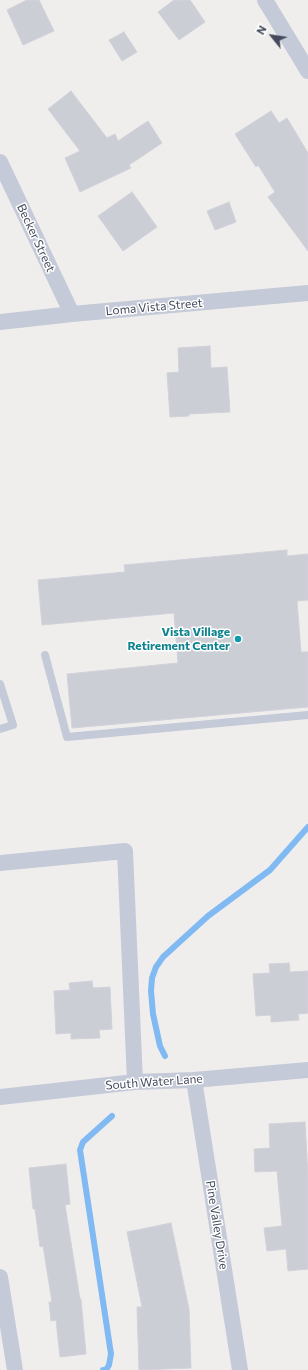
<!DOCTYPE html>
<style>
body{margin:0}
#map{position:relative;width:308px;height:1370px;overflow:hidden;background:#f0eeed;font-family:Commissioner,sans-serif}
canvas{display:block}
.north{position:absolute;left:252px;top:16px;width:40px;height:40px;-webkit-text-stroke:3px #fff;paint-order:stroke;rotate:300deg;font-size:11px;font-weight:700;line-height:16px;text-align:center;color:#444a5c}
.north::after{content:'';display:block;margin:auto;width:14px;height:18px;background:#444a5c;clip-path:polygon(50% 0,100% 100%,50% 72%,0 100%)}
</style>
<div id="map">
<canvas width="308" height="1370"></canvas>
<div class="north">N</div>
</div>
<script>
const c = document.querySelector('canvas').getContext('2d');
c.lineJoin = 'round';
const poly = rows => new Path2D(rows.map(r => 'M' + r).join(''));
function stroke(path, color, width, dash) { c.strokeStyle = color; c.lineWidth = width; c.lineCap = dash ? 'butt' : 'round'; c.setLineDash(dash || []); c.stroke(path); }
function fill(path, color) { c.fillStyle = color; c.fill(path, 'evenodd'); }
function drawText(font, color, halo, rows, align = 'center') {
  c.font = font + ' Commissioner,sans-serif'; c.lineWidth = 3; c.setLineDash([]); c.textBaseline = 'middle'; c.strokeStyle = halo; c.fillStyle = color; for (const [text, x, y, turn = 0] of rows) {
    c.save(); c.translate(x, y); c.rotate((+turn || 0) * Math.PI / 180); c.textAlign = isNaN(turn) ? turn : align; if (halo) c.strokeText(text, 0, 0); c.fillText(text, 0, 0); c.restore();
  }
}
const stream = poly([
 [165,1056,160,1046,153,1014,151,991,152,978,156,967,163,957,208,916,270,870,308,827],
 [103,1370,106,1370,109,1365,111,1354,80,1150,83,1142,112,1116]
]);
const building = poly([
 [27,0,39,0,54,31,23,45,7,10,27,0],
 [174,0,190,0,205,22,179,40,158,12,174,0],
 [124,32,137,52,122,61,109,40,124,32],
 [71,91,107,138,115,134,118,141,148,121,162,143,129,165,131,168,80,192,65,158,80,151,48,109,71,91],
 [271,111,279,123,287,118,308,153,308,251,268,197,275,192,258,165,256,167,235,134,271,111],
 [132,192,157,227,123,251,98,216,132,192],
 [229,202,236,222,215,230,207,211,229,202],
 [210,346,211,368,227,367,230,412,189,414,189,416,170,417,167,373,179,372,178,348,210,346],
 [287,550,287,556,308,554,308,600,297,601,301,652,308,652,308,707,72,728,67,674,178,663,174,613,42,625,38,580,125,572,124,565,287,550],
 [289,963,290,972,308,971,308,1013,298,1014,299,1020,271,1022,271,1015,256,1016,253,974,270,973,269,964,289,963],
 [92,981,93,988,110,987,112,1029,99,1030,100,1038,71,1039,71,1033,56,1034,54,991,70,990,69,983,92,981],
 [305,1122,308,1176,308,1269,288,1271,286,1249,267,1251,264,1228,282,1226,277,1171,255,1172,254,1149,270,1148,269,1124,305,1122],
 [66,1164,70,1204,65,1205,80,1299,81,1299,86,1354,60,1357,56,1320,51,1321,49,1302,52,1302,43,1246,40,1247,35,1209,33,1209,29,1168,66,1164],
 [171,1223,189,1309,191,1368,139,1370,137,1307,142,1307,127,1232,171,1223]
]);
const service = poly([
 [45,655,67,737,308,715],
 [0,684,13,725,0,729]
]);
const minor = poly([
 [265,0,308,71],
 [0,162,72,314],
 [0,322,72,314,308,293],
 [0,863,125,851,135,1082],
 [194,1080,240,1370],
 [0,1097,135,1082,194,1080,308,1070],
 [0,1277,15,1370]
]);
const markers = [
 [238,639,4,"#0f9aa8"]
];
const streetNames = [
 ["Becker Street",36,238,65],
 ["Loma Vista Street",154,307,-5],
 ["South Water Lane",154,1082,-4],
 ["Pine Valley Drive",217,1225,81]
];
const cultureNames = [
 ["Vista Village",230,632],
 ["Retirement Center",230,646]
];
stroke(stream, '#81baf2', 6);
fill(building, '#ccced6');
stroke(building, '#d1d1da', 1);
stroke(service, '#c5cad9', 8);
stroke(minor, '#c5cad9', 16);
for (const [x, y, r, color] of markers) { const dot = new Path2D(); dot.arc(x, y, r, 0, 2 * Math.PI); c.fillStyle = color; c.fill(dot); stroke(dot, '#fff', 1.5); }
drawText('12px', '#444a5c', '#fff', streetNames);
drawText('bold 12px', '#0d838f', '#fff', cultureNames, 'right');
</script>
